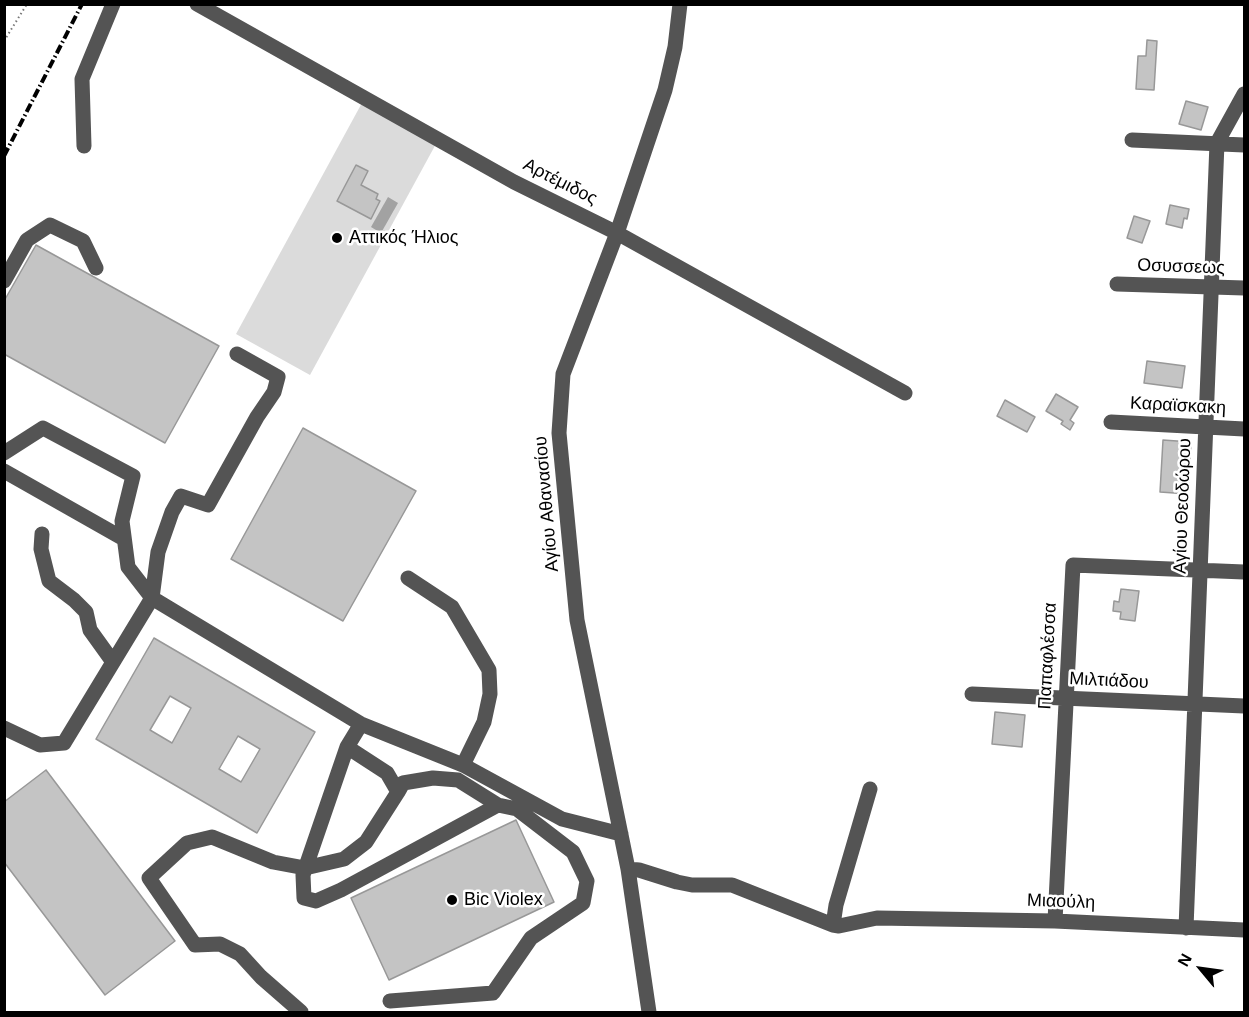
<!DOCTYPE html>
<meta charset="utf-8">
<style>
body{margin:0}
#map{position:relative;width:1249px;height:1017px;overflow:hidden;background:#fff;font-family:Helvetica,sans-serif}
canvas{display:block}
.frame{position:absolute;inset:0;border:6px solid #000;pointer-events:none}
.north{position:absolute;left:1171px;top:939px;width:60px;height:60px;-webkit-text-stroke:4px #fff;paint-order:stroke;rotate:299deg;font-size:16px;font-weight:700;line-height:24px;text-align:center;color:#000}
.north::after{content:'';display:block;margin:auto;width:21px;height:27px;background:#000;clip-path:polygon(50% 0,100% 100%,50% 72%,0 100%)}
</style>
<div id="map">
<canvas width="1249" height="1017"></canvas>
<div class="frame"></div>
<div class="north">N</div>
</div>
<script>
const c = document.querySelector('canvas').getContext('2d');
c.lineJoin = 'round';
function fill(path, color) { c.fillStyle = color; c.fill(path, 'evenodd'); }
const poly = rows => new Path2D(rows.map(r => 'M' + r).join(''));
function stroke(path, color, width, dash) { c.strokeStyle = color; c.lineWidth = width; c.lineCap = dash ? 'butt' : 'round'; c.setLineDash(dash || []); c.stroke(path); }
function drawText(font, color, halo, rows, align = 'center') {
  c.font = font + ' Helvetica,sans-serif'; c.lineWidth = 5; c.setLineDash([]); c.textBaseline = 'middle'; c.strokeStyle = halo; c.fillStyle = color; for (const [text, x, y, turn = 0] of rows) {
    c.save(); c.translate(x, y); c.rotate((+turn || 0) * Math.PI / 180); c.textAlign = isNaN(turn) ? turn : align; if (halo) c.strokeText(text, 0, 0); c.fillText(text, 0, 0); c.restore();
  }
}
const green = poly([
 [363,101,437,142,310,375,236,334]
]);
const water = poly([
 [388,197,398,203,381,233,371,227]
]);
const building = poly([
 [1147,40,1157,41,1154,90,1136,89,1138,56,1146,56,1147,40],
 [1186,101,1208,107,1201,130,1179,124,1186,101],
 [356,165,368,171,361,185,378,194,376,199,380,201,371,219,337,201,356,165],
 [1170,205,1189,209,1187,219,1184,218,1182,228,1166,224,1170,205],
 [1134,216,1150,221,1142,243,1127,238,1134,216],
 [36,245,219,346,165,443,4,354,4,301,36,245],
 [1147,361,1185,366,1182,388,1144,383,1147,361],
 [1056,394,1078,407,1070,420,1074,423,1070,430,1061,424,1063,421,1046,411,1056,394],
 [1005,400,1035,417,1027,432,997,416,1005,400],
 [303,428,416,491,343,621,231,559,303,428],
 [1163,440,1191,442,1188,494,1160,492,1163,440],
 [1121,589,1139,591,1135,621,1120,619,1121,612,1113,611,1114,601,1119,602,1121,589],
 [154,638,315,732,257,833,96,739,154,638],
 [170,696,191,708,172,743,150,730,170,696],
 [238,736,260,749,241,782,219,769,238,736],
 [995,712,1025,715,1022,747,992,744,995,712],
 [46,770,175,941,105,995,4,862,4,802,46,770],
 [516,820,554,902,389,980,351,898,516,820]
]);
const path = poly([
 [4,41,27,4]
]);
const minor = poly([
 [197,4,514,182,617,233,905,393],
 [1132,140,1244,145],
 [84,146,82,79,113,4],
 [4,281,27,240,50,225,83,241,96,268],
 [1117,284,1244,288],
 [1111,422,1244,429],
 [4,453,43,428,133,476,122,521,128,567,152,598,361,724,463,765,562,819,621,834],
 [4,471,124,539],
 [42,534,41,549,49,581,74,600,86,612,90,630,113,662],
 [408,578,452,607,489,670,490,694,484,722,463,765],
 [972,694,1244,706],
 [361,724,347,747,303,875,304,898,316,901,341,890,498,805,517,809,573,852,587,881,583,903,531,938,493,993,390,1001],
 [4,728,40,745,64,743,152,598,158,552,172,512,181,496,208,505,257,417,274,392,278,377,237,354],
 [398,792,403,783,433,778,458,780,498,805],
 [628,869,639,870,677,882,692,885,732,885,833,925,839,926,877,918,1055,921,1244,930],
 [1055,921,1073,565,1244,572],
 [833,925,836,905,870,789],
 [1186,928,1217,143,1244,94],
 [301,1012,261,977,240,954,220,944,195,945,149,878,187,843,212,837,273,862,305,868,344,859,366,842,398,792,387,773,347,747],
 [649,1012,628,869,577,620,559,433,563,374,617,233,665,90,675,47,680,4]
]);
const rail = poly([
 [4,156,82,4]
]);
const markers = [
 [337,238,6,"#000"],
 [452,900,6,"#000"]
];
const streetNames = [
 ["Αρτέμιδος",560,182,27],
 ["Οσυσσεως",1181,267,2],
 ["Καραϊσκακη",1178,406,3],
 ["Αγίου Αθανασίου",547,504,-95],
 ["Αγίου Θεοδώρου",1183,506,-88],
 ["Παπαφλέσσα",1048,656,-87],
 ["Μιλτιάδου",1109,681,3],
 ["Μιαούλη",1061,902,2]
];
const poiNames = [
 ["Αττικός Ήλιος",349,238],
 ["Bic Violex",464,900]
];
fill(green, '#dbdbdb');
fill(water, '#a2a2a2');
fill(building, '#c4c4c4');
stroke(building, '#989898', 1.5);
stroke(path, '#767676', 2, [1.5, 3]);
stroke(minor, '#545454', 15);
stroke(rail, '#000', 4, [9, 3, 1.5, 3]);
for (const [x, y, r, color] of markers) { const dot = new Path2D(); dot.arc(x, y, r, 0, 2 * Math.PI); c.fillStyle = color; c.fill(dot); stroke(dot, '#fff', 2); }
drawText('18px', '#000', '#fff', streetNames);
drawText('18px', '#000', '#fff', poiNames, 'left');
</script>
